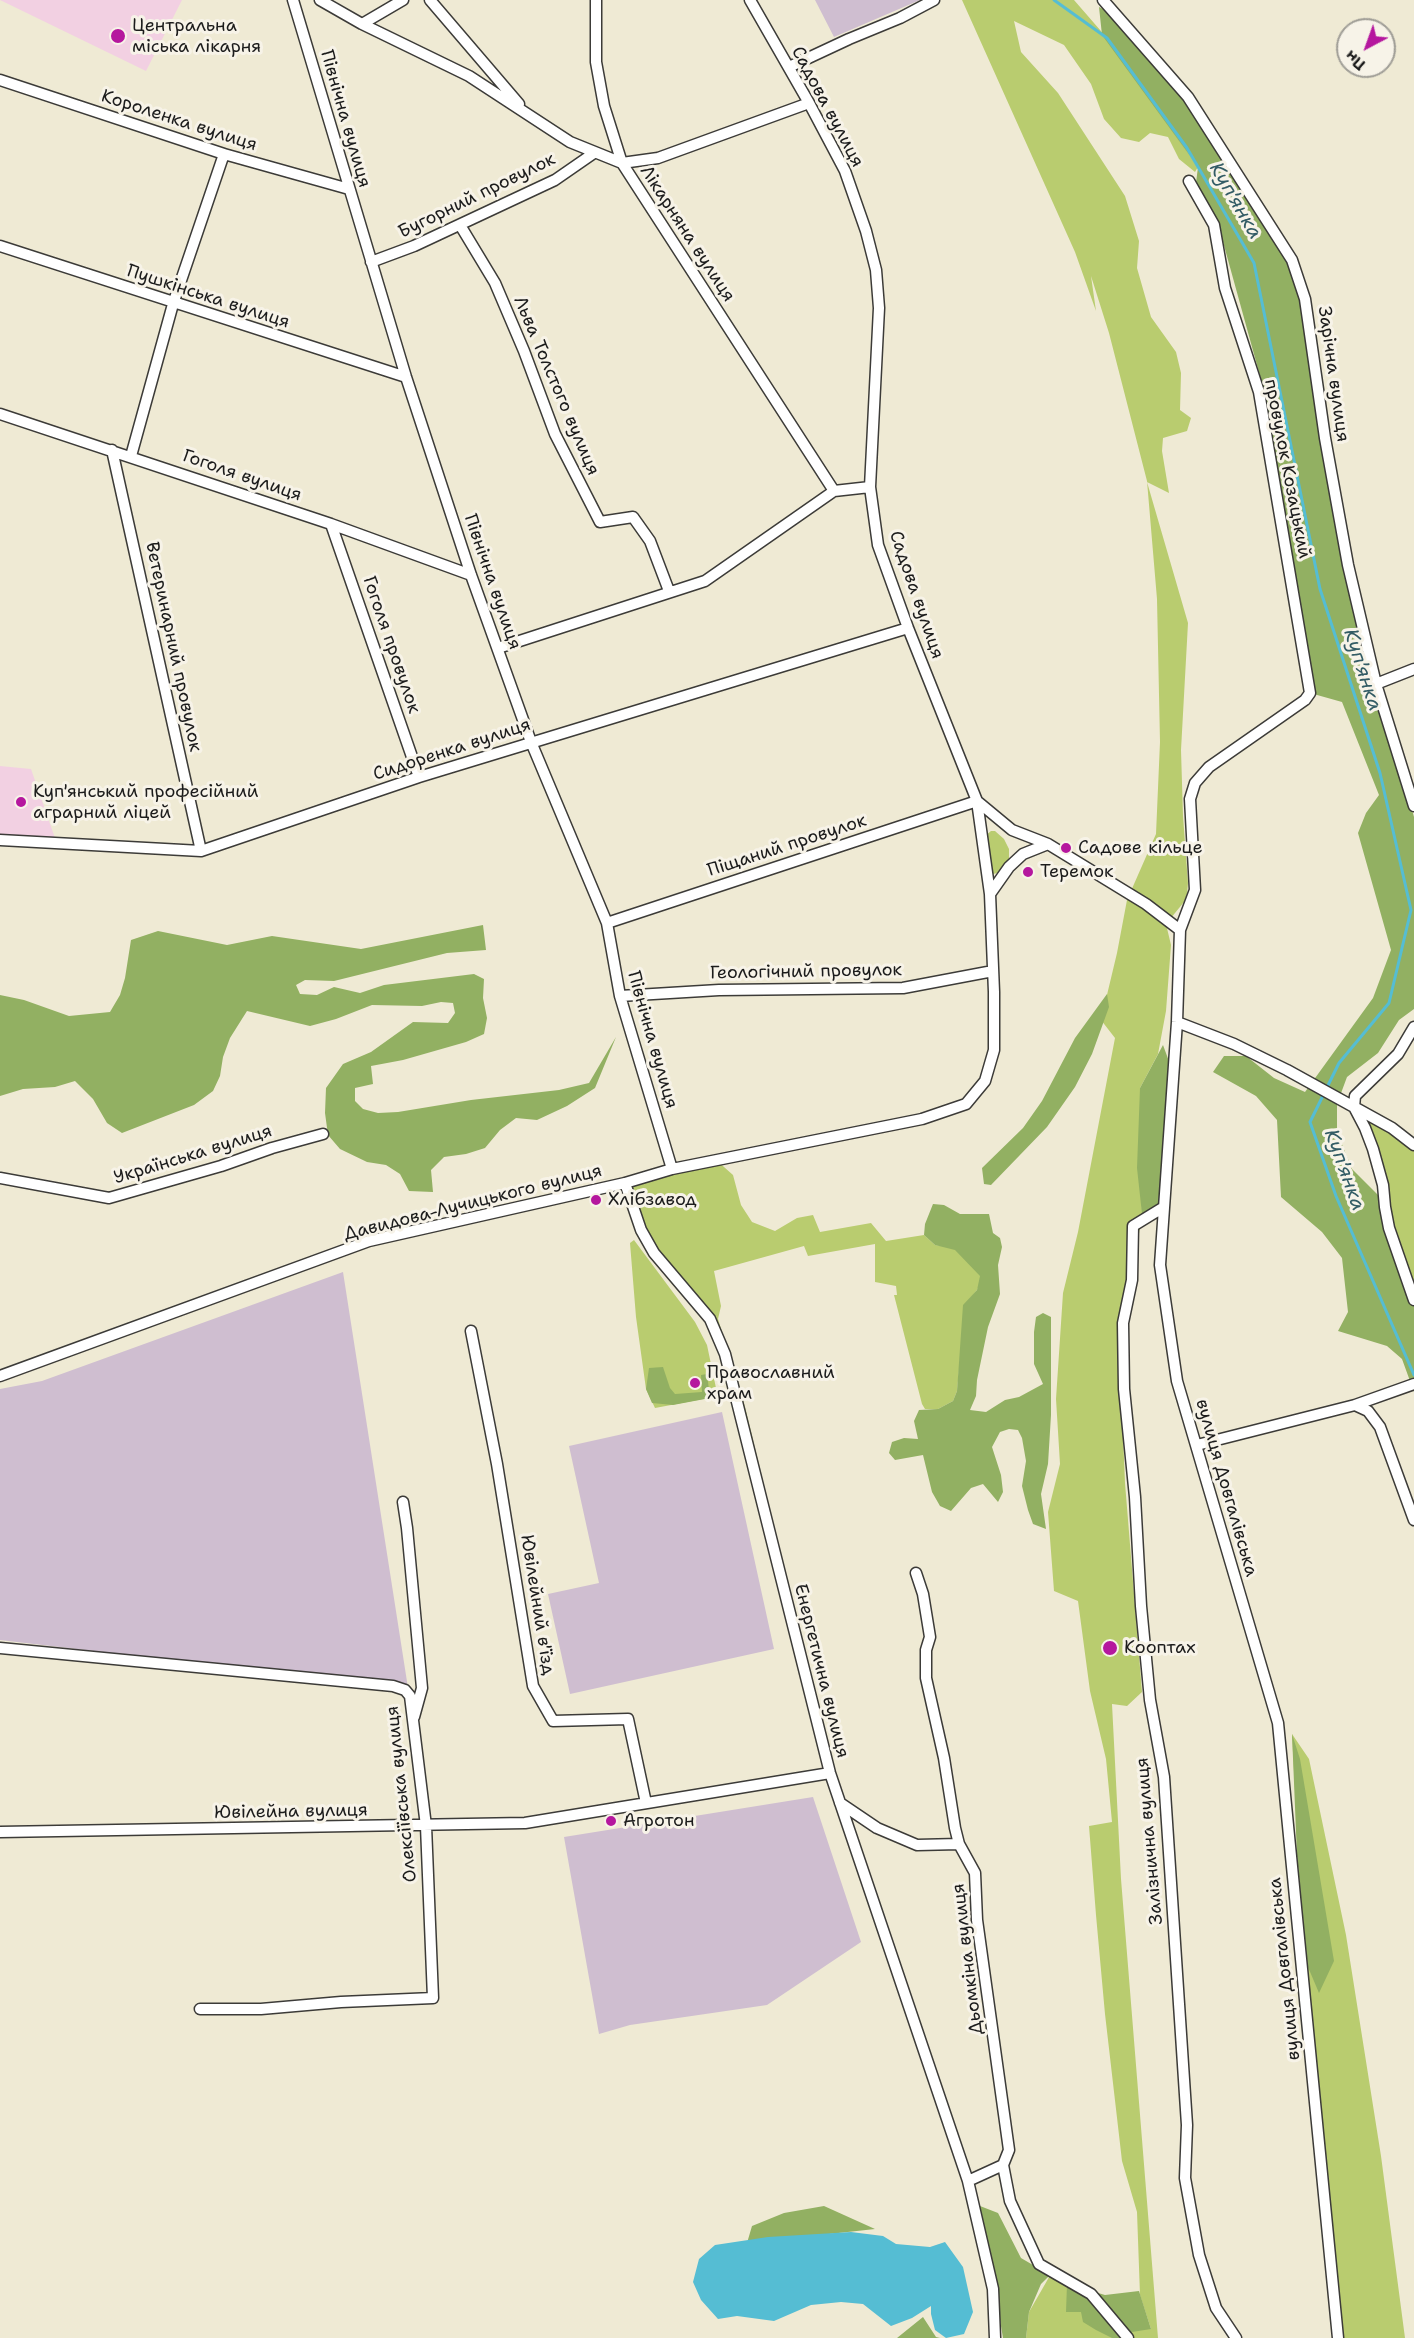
<!DOCTYPE html>
<meta charset="utf-8">
<style>
body{margin:0}
#map{position:relative;width:1414px;height:2338px;overflow:hidden;background:#efead4;font-family:"Shantell Sans",sans-serif}
canvas{display:block}
.north{position:absolute;left:1336px;top:18px;width:60px;height:60px;box-sizing:border-box;background:#f7f3e8;border:2px solid #9f9d96;border-radius:50%;rotate:221deg;font-size:16px;font-weight:700;line-height:24px;text-align:center;color:#1c1c1c}
.north::after{content:'';display:block;margin:auto;width:21px;height:27px;background:#b5179e;clip-path:polygon(50% 0,100% 100%,50% 72%,0 100%)}
</style>
<div id="map">
<canvas width="1414" height="2338"></canvas>
<div class="north">Пн</div>
</div>
<script>
const c = document.querySelector('canvas').getContext('2d');
c.lineJoin = 'round';
function fill(path, color) { c.fillStyle = color; c.fill(path, 'evenodd'); }
const poly = rows => new Path2D(rows.map(r => 'M' + r).join(''));
function stroke(path, color, width, dash) { c.strokeStyle = color; c.lineWidth = width; c.lineCap = dash ? 'butt' : 'round'; c.setLineDash(dash || []); c.stroke(path); }
function drawText(font, color, halo, rows, align = 'center') {
  c.font = font + ' "Shantell Sans",sans-serif'; c.lineWidth = 6; c.setLineDash([]); c.textBaseline = 'middle'; c.strokeStyle = halo; c.fillStyle = color; for (const [text, x, y, turn = 0] of rows) {
    c.save(); c.translate(x, y); c.rotate((+turn || 0) * Math.PI / 180); c.textAlign = isNaN(turn) ? turn : align; if (halo) c.strokeText(text, 0, 0); c.fillText(text, 0, 0); c.restore();
  }
}
const built = poly([
 [0,0,182,0,146,71],
 [0,766,31,769,56,841,0,836]
]);
const industrial = poly([
 [815,0,920,0,834,37],
 [343,1272,408,1688,0,1640,0,1389,42,1381],
 [722,1412,774,1649,570,1694,548,1594,599,1583,569,1446],
 [813,1797,861,1942,767,2005,630,2025,599,2034,564,1837]
]);
const green = poly([
 [962,0,1074,0,1107,38,1198,167,1195,172,1179,159,1168,137,1150,133,1139,142,1121,138,1104,119,1091,84,1064,45,1014,21,1021,52,1058,93,1125,196,1139,241,1137,268,1151,317,1176,352,1181,373,1180,410,1191,418,1187,431,1163,438,1162,451,1169,493,1147,482,1188,623,1181,750,1183,816,1188,883,1187,894,1184,902,1166,924,1171,945,1166,1011,1158,1054,1140,1088,1142,1214,1132,1280,1119,1337,1125,1483,1142,1692,1127,1706,1112,1704,1121,1879,1158,2338,1026,2338,1029,2312,1052,2272,1151,2329,1140,2295,1137,2212,1122,2161,1105,2014,1096,1915,1089,1826,1112,1822,1106,1759,1090,1691,1078,1601,1054,1591,1048,1512,1060,1464,1056,1399,1063,1293,1078,1232,1115,1038,1101,1020,1117,953,1127,900,1156,834,1160,742,1157,599,1147,481,1109,333,1091,276,1096,311,1075,252],
 [991,831,995,831,1004,839,1009,849,1009,859,997,873,990,875,985,836],
 [1354,1107,1414,1145,1414,1299,1406,1281,1379,1169],
 [715,1159,733,1175,741,1205,752,1222,775,1231,797,1218,813,1215,820,1232,871,1223,886,1241,924,1235,935,1245,957,1248,972,1262,982,1278,977,1290,965,1305,957,1391,953,1401,938,1409,925,1409,922,1404,894,1295,897,1295,896,1286,875,1282,875,1244,808,1256,804,1246,714,1271,721,1306,718,1319,745,1407,760,1469,710,1319,655,1254,625,1183],
 [634,1240,695,1322,707,1345,716,1388,714,1397,655,1408,646,1389,636,1317,630,1243],
 [1292,1734,1309,1759,1346,1935,1381,2156,1405,2338,1338,2338,1307,2017]
]);
const forest = poly([
 [1099,7,1117,16,1168,75,1300,275,1335,495,1383,707,1414,817,1414,1009,1399,1020,1378,1053,1347,1077,1337,1104,1337,1132,1352,1169,1384,1201,1414,1299,1414,1392,1402,1359,1387,1346,1338,1331,1348,1312,1342,1258,1322,1232,1281,1197,1277,1120,1256,1096,1213,1072,1224,1056,1246,1056,1274,1078,1305,1092,1373,998,1391,950,1358,833,1366,813,1379,795,1342,702,1310,693,1265,394,1220,231,1195,191,1198,167,1102,35],
 [483,925,486,950,447,953,334,981,305,980,296,985,300,994,317,995,334,987,360,993,384,985,474,974,484,979,483,998,487,1018,484,1034,466,1042,403,1060,371,1066,373,1084,355,1088,355,1101,363,1109,378,1113,398,1112,471,1100,559,1090,589,1083,616,1037,595,1088,567,1106,537,1120,516,1118,500,1130,485,1148,466,1154,444,1157,431,1170,433,1192,409,1191,400,1174,386,1165,367,1162,340,1149,328,1135,325,1113,326,1088,343,1064,371,1052,413,1022,448,1023,455,1013,453,1003,441,1002,422,1006,372,1005,336,1019,310,1026,247,1011,230,1038,223,1057,220,1076,213,1091,194,1105,122,1133,107,1123,93,1099,75,1081,55,1087,23,1089,0,1096,0,995,24,1000,69,1016,110,1012,120,995,125,978,131,940,158,931,227,945,272,936,361,949],
 [1107,994,1109,1007,1092,1054,1075,1087,1047,1127,991,1185,984,1184,982,1168,1023,1128,1042,1101,1075,1038],
 [1163,1045,1170,1064,1162,1203,1142,1214,1137,1168,1140,1088],
 [933,1204,944,1205,960,1214,989,1214,993,1233,1000,1238,1002,1247,998,1265,1000,1294,988,1327,977,1380,976,1396,970,1410,986,1412,1005,1400,1019,1397,1043,1384,1034,1364,1034,1332,1036,1317,1043,1313,1051,1317,1051,1415,1048,1464,1041,1494,1046,1529,1033,1524,1028,1510,1022,1486,1026,1461,1022,1438,1018,1430,1009,1429,1000,1432,992,1447,1001,1475,1003,1492,998,1502,983,1484,971,1488,951,1511,940,1506,932,1492,923,1455,895,1460,889,1453,892,1442,904,1438,918,1439,914,1421,919,1410,938,1409,953,1401,957,1391,963,1305,977,1290,980,1276,955,1250,935,1245,924,1235,925,1224],
 [663,1367,670,1388,675,1394,702,1392,701,1375,707,1374,710,1398,673,1405,652,1403,646,1389,649,1368],
 [1292,1734,1300,1759,1334,1961,1319,1993,1308,1967,1297,1856],
 [824,2206,875,2229,747,2243,752,2226,784,2213],
 [980,2206,998,2213,1021,2258,1050,2275,1041,2284,1029,2312,1026,2338,1003,2338,996,2296,978,2223],
 [1067,2284,1105,2295,1139,2291,1151,2329,1132,2332,1125,2338,1112,2338,1096,2330,1083,2322,1081,2312,1066,2312],
 [923,2317,936,2337,940,2338,897,2338]
]);
const water = poly([
 [851,2232,883,2236,896,2244,930,2247,945,2242,963,2267,973,2312,964,2334,946,2338,935,2330,931,2314,931,2306,912,2318,891,2326,863,2304,841,2302,811,2305,774,2321,737,2316,718,2319,701,2300,693,2282,699,2259,715,2245,768,2237]
]);
const stream = poly([
 [1054,0,1107,38,1187,148,1254,263,1320,589,1380,773,1411,910,1389,1003,1339,1063,1310,1122,1336,1196,1414,1375]
]);
const minor = poly([
 [293,0,406,377,471,575,531,742,607,923,620,996,672,1169],
 [320,0,362,24,469,76,570,142,622,163,658,158,809,103],
 [430,0,519,104],
 [596,0,596,62,604,106,622,163,834,491],
 [1103,0,1188,97,1292,260,1305,299,1325,438,1348,565,1376,684,1414,806],
 [362,24,403,0],
 [789,67,849,39,900,18,934,0],
 [0,80,224,154,349,189],
 [1189,181,1214,225,1225,288,1259,392,1310,693,1305,700,1209,767,1195,783,1190,799,1195,890,1180,930,1177,1022,1160,1265,1177,1381,1278,1723,1338,2338],
 [460,225,495,283,524,351,555,434,600,522,633,517,650,541,669,591],
 [0,246,406,377],
 [371,262,414,246,555,180,594,153],
 [0,414,331,524,471,575],
 [112,450,201,851],
 [131,456,173,304,224,154],
 [331,524,419,777],
 [498,648,705,581,834,491,870,487],
 [1376,684,1414,669],
 [0,840,201,851,419,777,908,628],
 [990,894,1009,867,1023,854,1048,844,1146,904,1180,930],
 [607,923,977,801,1012,830,1048,844],
 [620,996,719,990,903,988,993,971],
 [1177,1022,1234,1044,1287,1070,1392,1128,1414,1145],
 [1414,1027,1398,1054,1355,1096,1354,1107,1365,1128,1373,1149,1383,1185,1385,1207,1389,1228,1414,1300],
 [0,1178,109,1198,221,1166,272,1148,323,1134],
 [625,1183,641,1230,654,1253,710,1319,725,1354,830,1773,968,2181,993,2289,995,2338],
 [1164,1207,1133,1226,1132,1280,1123,1323,1124,1389,1135,1497,1141,1606,1150,1700,1164,1777,1187,2125,1185,2178,1199,2255,1216,2308,1236,2338],
 [471,1331,497,1464,533,1686,553,1721,628,1719,646,1803],
 [0,1376,369,1241,625,1183,672,1169,922,1119,966,1104,985,1081,994,1050,994,992,990,894,977,801,908,628,878,545,870,487,879,308,876,270,866,231,845,171,809,103,750,0],
 [1355,1405,1414,1384],
 [1197,1445,1355,1405,1368,1411,1380,1427,1414,1520],
 [403,1502,407,1528,422,1688,414,1717],
 [916,1573,923,1594,930,1637,926,1650,926,1678,944,1758,955,1828,959,1844,975,1873,977,1920,1009,2150,1003,2165,968,2181],
 [0,1648,393,1686,405,1690,410,1696,426,1826,433,1998,341,2002,261,2009,200,2009],
 [840,1803,877,1828,917,1845,959,1844],
 [0,1832,525,1823,830,1773],
 [1003,2165,1010,2201,1039,2264,1091,2294,1128,2338]
]);
const markers = [
 [118,36,8,"#b5179e"],
 [21,802,6,"#b5179e"],
 [1066,848,6,"#b5179e"],
 [1028,872,6,"#b5179e"],
 [596,1200,6,"#b5179e"],
 [695,1383,6,"#b5179e"],
 [1110,1648,8,"#b5179e"],
 [611,1821,6,"#b5179e"]
];
const poiNames = [
 ["Центральна",132,26],
 ["міська лікарня",132,47],
 ["Куп'янський професійний",33,792],
 ["аграрний ліцей",33,813],
 ["Садове кільце",1078,848],
 ["Теремок",1040,872],
 ["Хлібзавод",608,1200],
 ["Православний",707,1373],
 ["храм",707,1394],
 ["Кооптах",1124,1648],
 ["Агротон",623,1821]
];
const streetNames = [
 ["Садова вулиця",827,107,62],
 ["Північна вулиця",345,119,74],
 ["Короленка вулиця",179,121,18],
 ["Бугорний провулок",477,196,-26],
 ["Лікарняна вулиця",687,234,57],
 ["Пушкінська вулиця",208,297,18],
 ["Зарічна вулиця",1333,374,82],
 ["Льва Толстого вулиця",556,386,67],
 ["провулок Козацький",1287,469,79],
 ["Гоголя вулиця",242,476,19],
 ["Північна вулиця",492,582,71],
 ["Садова вулиця",916,595,71],
 ["Гоголя провулок",391,645,71],
 ["Ветеринарний провулок",173,647,78],
 ["Сидоренка вулиця",452,750,-18],
 ["Піщаний провулок",787,846,-18],
 ["Геологічний провулок",806,972,-1],
 ["Північна вулиця",652,1040,74],
 ["Українська вулиця",193,1155,-17],
 ["Давидова-Лучицького вулиця",473,1203,-14],
 ["вулиця Довгалівська",1226,1488,74],
 ["Ювілейний в'їзд",537,1605,81],
 ["Енергетична вулиця",821,1671,76],
 ["Олексіївська вулиця",402,1794,-96],
 ["Ювілейна вулиця",291,1812,-1],
 ["Залізнична вулиця",1150,1841,-95],
 ["Дьомкіна вулиця",968,1959,-97],
 ["вулиця Довгалівська",1285,1969,-96]
];
const waterNames = [
 ["Куп'янка",1235,201,60],
 ["Куп'янка",1362,670,72],
 ["Куп'янка",1344,1170,70]
];
fill(built, '#f2d0e2');
fill(industrial, '#cfbed0');
fill(green, '#b9cc6f');
fill(forest, '#92b062');
fill(water, '#55bdd3');
stroke(stream, '#55bdd3', 3);
stroke(minor, '#3c3b38', 13);
stroke(minor, '#fff', 10);
for (const [x, y, r, color] of markers) { const dot = new Path2D(); dot.arc(x, y, r, 0, 2 * Math.PI); c.fillStyle = color; c.fill(dot); stroke(dot, '#f7f3e8', 2); }
drawText('18px', '#1c1c1c', '#f7f3e8', poiNames, 'left');
drawText('18px', '#1c1c1c', '#f7f3e8', streetNames);
drawText('italic 20px', '#335c65', '#f7f3e8', waterNames);
</script>
